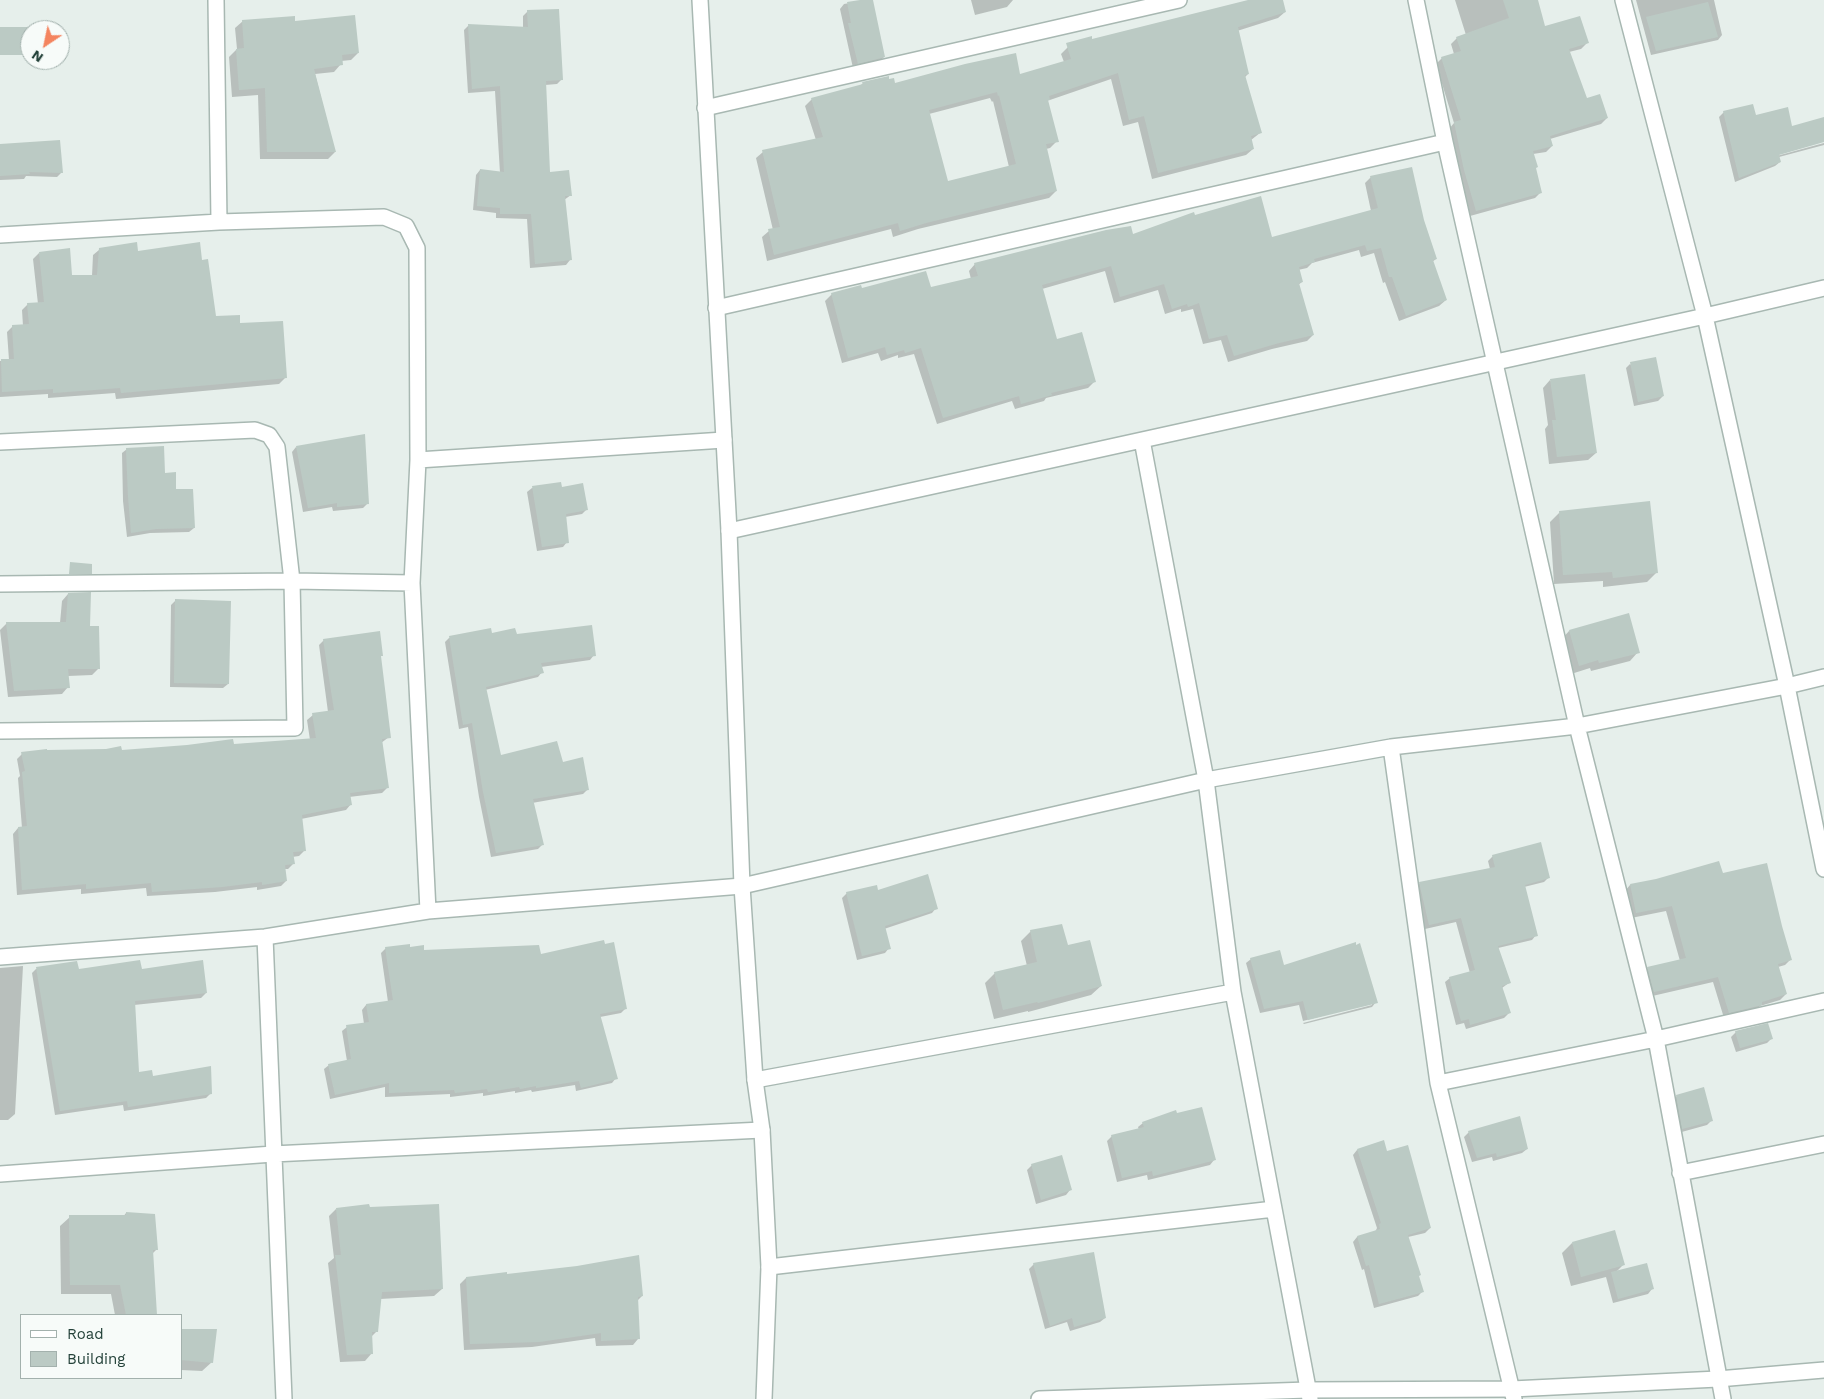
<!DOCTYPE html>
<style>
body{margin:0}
#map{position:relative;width:1824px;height:1399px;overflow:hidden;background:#e6efeb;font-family:"Work Sans",sans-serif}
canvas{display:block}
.legend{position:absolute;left:20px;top:1314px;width:162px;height:65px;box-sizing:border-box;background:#f7fbf9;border:1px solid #a3b1ad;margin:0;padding:6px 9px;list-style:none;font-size:15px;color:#24423a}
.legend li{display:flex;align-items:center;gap:10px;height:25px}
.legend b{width:25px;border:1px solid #a3b1ad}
.north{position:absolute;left:20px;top:20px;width:50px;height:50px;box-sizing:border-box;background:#f7fbf9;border:1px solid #a3b1ad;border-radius:50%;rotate:214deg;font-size:14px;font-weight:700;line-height:20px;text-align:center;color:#24423a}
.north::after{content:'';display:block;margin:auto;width:18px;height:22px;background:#f4845f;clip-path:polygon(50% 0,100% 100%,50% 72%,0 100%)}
</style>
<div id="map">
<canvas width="1824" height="1399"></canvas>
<ul class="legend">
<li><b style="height:6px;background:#fff"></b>Road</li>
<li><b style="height:14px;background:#bbcac4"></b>Building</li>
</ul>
<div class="north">N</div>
</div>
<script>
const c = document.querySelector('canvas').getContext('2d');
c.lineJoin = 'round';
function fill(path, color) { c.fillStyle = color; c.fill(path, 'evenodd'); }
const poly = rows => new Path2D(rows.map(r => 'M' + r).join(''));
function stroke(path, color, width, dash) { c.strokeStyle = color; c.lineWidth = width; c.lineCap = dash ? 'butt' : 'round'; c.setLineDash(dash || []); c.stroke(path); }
const shadow = poly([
 [867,0,872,0,884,57,879,62,853,68,840,9,844,4],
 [971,0,1013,0,1007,7,975,15],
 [1253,0,1281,0,1285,12,1278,18,1237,31,1248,74,1245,77,1260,133,1251,140,1253,149,1246,155,1152,179,1138,122,1123,126,1111,79,1047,101,1057,141,1050,148,1046,149,1056,191,1049,198,918,229,893,237,891,229,767,261,762,237,769,231,773,230,756,158,763,152,816,140,805,106,812,99,860,86,863,83,889,80,894,84,1020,75,1064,62,1061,54,1068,47],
 [990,98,992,102,993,101,1009,167,947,183,929,114],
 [1455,0,1537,0,1544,27,1587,43,1581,49,1569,52,1586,100,1607,118,1601,124,1550,139,1552,146,1546,152,1533,154,1535,169,1541,192,1535,198,1470,216,1459,177,1449,129,1454,123,1436,64,1442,58,1454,54,1451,44,1457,38,1466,35],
 [1636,0,1714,0,1722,35,1718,40,1651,55],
 [528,11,562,79,557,84,545,85,549,174,571,195,564,200,570,260,566,265,530,268,527,219,496,218,496,213,473,210,476,175,480,170,500,173,495,91,468,93,464,30,468,26,523,28,523,16],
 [243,21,294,23,358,53,351,60,341,61,341,64,334,72,315,74,335,152,328,159,260,159,258,95,232,97,229,57,237,49,235,28],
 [1724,112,1755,117,1792,127,1824,119,1824,141,1773,155,1773,157,1824,143,1824,145,1779,157,1780,162,1775,166,1735,182,1719,117],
 [0,145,62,172,57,177,26,176,24,179,0,180],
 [1371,177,1423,220,1436,259,1432,262,1446,300,1439,306,1399,321,1385,282,1383,283,1374,253,1361,257,1359,250,1312,263,1307,268,1298,270,1302,282,1298,285,1313,335,1307,341,1272,349,1228,362,1221,340,1203,344,1193,309,1181,312,1181,309,1165,314,1158,290,1114,303,1105,271,1042,289,1056,340,1095,381,1088,388,1046,398,1044,401,1015,409,1012,401,937,424,914,354,898,358,898,355,881,361,878,353,842,363,825,301,832,294,861,289,930,288,971,279,969,271,975,264,1132,236,1194,216,1271,238,1371,211,1365,183],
 [99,250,137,252,215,317,238,324,285,378,279,384,116,399,115,393,48,398,48,394,0,397,0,361,9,360,7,332,13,326,23,326,22,310,28,304,38,304,33,259,39,253,71,276,92,276,93,255],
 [1630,364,1663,396,1658,401,1634,406,1626,368],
 [1550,380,1596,453,1588,460,1549,464,1545,429,1548,425,1543,388],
 [296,447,368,503,363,508,333,511,332,507,303,512,292,452],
 [127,449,164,474,175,491,194,528,189,532,150,533,127,537,123,501,122,453],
 [560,483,561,488,587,509,582,514,565,517,567,542,563,547,537,551,527,492,532,488],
 [1560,512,1657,572,1647,582,1603,587,1603,581,1554,584,1550,522],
 [68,594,88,627,99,668,92,675,68,676,68,687,62,694,8,697,0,630,7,623,60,623,62,601],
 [176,600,228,684,223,688,170,687,171,605],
 [1569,631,1638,652,1630,661,1591,671,1590,668,1571,674,1561,640],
 [491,634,516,636,594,655,590,660,541,667,542,672,538,677,485,690,500,757,562,763,588,789,583,794,532,803,542,845,538,849,491,857,479,797,468,727,459,729,445,642,449,638],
 [324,640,382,655,380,657,389,737,381,743,387,788,382,793,349,797,351,804,346,810,301,819,304,851,299,856,292,857,293,864,288,869,284,869,286,881,281,886,257,890,257,887,215,892,147,896,146,888,81,894,81,889,17,895,13,834,18,828,22,828,18,778,20,776,17,759,22,754,121,751,310,740,307,720,313,715,328,712,319,645],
 [1493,856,1549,877,1544,882,1524,887,1536,935,1532,940,1498,948,1510,982,1502,988,1509,1013,1504,1018,1466,1029,1464,1023,1456,1025,1445,982,1450,978,1470,973,1456,922,1425,929,1415,888,1420,883,1490,869,1488,861],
 [1722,874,1791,959,1785,965,1778,967,1786,994,1780,1000,1760,1006,1755,1011,1724,1018,1713,982,1648,997,1642,974,1648,968,1680,961,1666,911,1631,918,1625,891,1630,885],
 [877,892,936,908,932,913,884,929,889,948,885,953,857,960,842,898,847,893],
 [1031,931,1067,947,1101,986,1091,995,1028,1012,1028,1011,994,1019,985,983,995,973,1027,966,1021,941],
 [386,948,409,948,423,952,540,955,625,1009,621,1013,600,1017,616,1078,612,1083,576,1091,575,1085,532,1092,531,1090,515,1093,515,1091,483,1096,483,1093,450,1097,450,1094,385,1097,385,1087,330,1099,324,1069,329,1065,347,1061,342,1031,347,1027,364,1024,362,1010,366,1005,388,1002,381,953],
 [1251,959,1283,966,1376,1002,1372,1007,1304,1024,1303,1023,1372,1005,1372,1003,1303,1021,1299,1005,1260,1013,1246,963],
 [23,966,15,1114,8,1120,0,1120,0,968],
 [36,969,140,971,206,993,201,998,134,1005,137,1073,211,1093,206,1098,124,1111,123,1105,55,1115,32,973],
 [1736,1032,1772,1038,1767,1043,1736,1052,1731,1037],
 [1677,1096,1711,1121,1707,1125,1678,1133,1672,1101],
 [1143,1123,1214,1160,1210,1165,1148,1180,1147,1175,1117,1182,1107,1141,1112,1136,1139,1130,1138,1127],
 [1469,1132,1527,1149,1522,1153,1493,1161,1492,1157,1472,1162,1464,1137],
 [1357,1150,1387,1153,1430,1228,1425,1233,1408,1237,1422,1292,1418,1296,1374,1308,1364,1269,1362,1270,1353,1242,1357,1237,1375,1232,1377,1228,1353,1155],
 [1032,1165,1070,1190,1066,1195,1036,1204,1027,1170],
 [336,1209,442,1289,434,1296,380,1299,377,1331,371,1337,372,1353,365,1361,340,1362,328,1263,334,1258,329,1216],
 [126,1213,157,1249,152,1254,155,1315,115,1315,111,1294,61,1294,60,1226,70,1217,123,1217],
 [1572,1243,1623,1265,1616,1272,1652,1289,1648,1294,1613,1303,1606,1277,1571,1286,1562,1253],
 [1034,1264,1105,1318,1100,1322,1070,1331,1067,1322,1045,1329,1029,1269],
 [506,1276,642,1296,637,1301,638,1339,633,1345,596,1346,595,1338,532,1347,464,1350,460,1284,466,1278],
 [181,1331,212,1362,202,1371,181,1370]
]);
const building = poly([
 [860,0,873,0,885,57,858,64,848,23,851,23,847,2],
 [1248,0,1283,0,1286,12,1238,27,1249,74,1245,75,1262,133,1251,136,1254,149,1158,173,1144,116,1129,120,1118,73,1049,96,1050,100,1048,100,1059,142,1046,144,1057,191,926,223,900,231,898,223,774,255,768,229,780,227,762,150,823,137,811,98,863,84,862,82,889,76,889,79,894,78,895,83,965,64,1016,53,1020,74,1071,59,1066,43,1092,36,1092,39],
 [997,92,998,96,999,95,1016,164,948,181,929,110],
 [1503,0,1538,0,1545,26,1580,16,1589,43,1569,49,1587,98,1600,94,1608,118,1550,136,1553,146,1533,151,1538,167,1536,168,1542,193,1476,211,1464,170,1454,122,1461,120,1441,57,1461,51,1456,37,1509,18],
 [1708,2,1718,37,1656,51,1646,17],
 [559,9,563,80,546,81,550,172,569,170,572,196,565,196,572,260,535,264,531,214,500,214,500,208,477,206,480,169,504,172,500,86,472,89,468,24,528,27,527,10],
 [355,15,359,53,342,55,343,65,314,69,336,152,267,152,265,88,239,90,236,49,244,48,242,20,295,16,295,21],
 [0,27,42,27,42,30,30,30,30,55,0,55],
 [1753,104,1756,115,1788,107,1792,126,1824,117,1824,142,1779,155,1781,162,1739,178,1723,111],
 [60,140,63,173,29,172,30,174,0,176,0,144],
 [1412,167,1424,220,1437,259,1433,260,1447,300,1406,316,1392,277,1389,277,1381,248,1367,251,1365,245,1314,259,1315,262,1299,267,1303,282,1299,283,1314,335,1279,343,1234,356,1227,335,1209,339,1199,303,1188,307,1187,304,1172,309,1164,284,1120,297,1111,266,1042,285,1057,339,1082,332,1096,382,1051,393,1052,395,1021,404,1019,396,943,418,921,348,905,353,904,350,887,355,885,347,848,358,831,293,861,285,862,288,926,271,931,287,978,276,974,263,1106,230,1131,226,1133,234,1194,212,1195,215,1261,196,1272,237,1378,208,1370,176],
 [137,242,138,251,200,242,202,260,208,259,216,316,240,315,240,323,283,321,287,378,121,393,120,388,53,393,53,389,2,392,1,359,14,359,12,325,29,324,27,303,44,302,39,252,70,248,72,275,97,275,99,248],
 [1656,357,1664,396,1638,402,1630,362],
 [1585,374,1597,453,1557,457,1552,420,1556,420,1550,379],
 [365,434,369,504,337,507,337,503,308,508,296,446],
 [164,446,165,473,176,472,176,489,193,489,195,528,156,529,131,533,128,496,126,448],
 [561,482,562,487,583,483,588,510,566,514,569,543,542,547,532,486],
 [1650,501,1658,573,1613,578,1612,572,1563,575,1559,511],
 [70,562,92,564,92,574,69,574],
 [91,592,90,626,99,626,100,669,68,669,70,688,14,691,6,622,66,622,68,593],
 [175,599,231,601,229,684,174,683],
 [1629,613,1640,653,1599,663,1598,660,1579,666,1569,630],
 [592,625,596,656,541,663,544,673,486,687,501,755,557,741,563,762,583,757,589,790,533,799,544,845,496,853,483,792,472,723,463,725,449,636,491,628,492,633,515,628,517,634],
 [380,631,383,656,381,656,391,738,382,739,389,788,350,793,352,805,302,815,306,851,293,852,295,864,285,865,287,881,262,885,262,882,222,887,152,892,151,883,86,889,86,884,22,890,18,827,27,826,22,772,25,771,21,752,47,749,47,750,106,749,121,746,122,750,187,745,233,739,234,744,316,738,312,713,334,710,323,639],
 [1541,842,1550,878,1525,885,1538,936,1498,946,1511,983,1502,986,1511,1013,1470,1025,1469,1019,1461,1021,1449,977,1475,970,1461,918,1429,925,1419,882,1495,867,1492,855],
 [1719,861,1723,873,1767,863,1782,926,1792,960,1778,964,1787,994,1762,1002,1762,1005,1729,1013,1718,977,1654,992,1647,967,1686,958,1672,906,1636,913,1630,884,1656,879],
 [928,874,938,909,885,926,891,949,862,956,846,892,877,885,878,890],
 [1062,924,1068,945,1090,940,1102,986,1038,1003,1037,1002,1003,1010,994,972,1037,962,1030,930],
 [604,940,605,944,614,942,627,1009,600,1014,618,1079,581,1088,579,1081,536,1088,536,1086,520,1089,519,1087,488,1092,487,1089,455,1093,454,1090,389,1093,389,1083,335,1095,328,1064,351,1059,346,1025,369,1022,366,1004,393,1000,385,947,410,944,410,947,424,945,424,950,539,945,541,954],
 [1356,942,1356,945,1360,943,1378,1003,1308,1020,1303,1001,1264,1009,1250,958,1280,950,1284,965],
 [140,960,142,969,203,960,207,993,135,1001,139,1072,152,1070,153,1076,211,1066,212,1094,128,1107,127,1101,60,1111,36,967,77,961,79,969],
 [1768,1023,1773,1039,1740,1048,1735,1031],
 [1704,1087,1713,1121,1682,1129,1676,1095],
 [1202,1107,1216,1160,1153,1176,1152,1171,1122,1178,1111,1135,1144,1127,1142,1122,1176,1110,1177,1113],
 [1520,1116,1528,1149,1497,1157,1496,1153,1477,1158,1468,1131],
 [1384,1140,1387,1151,1408,1145,1431,1228,1408,1235,1421,1275,1419,1276,1424,1292,1379,1304,1369,1265,1366,1266,1357,1236,1380,1229,1379,1224,1381,1223,1357,1149],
 [1062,1155,1072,1190,1041,1200,1031,1164],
 [369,1204,370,1207,439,1204,443,1289,382,1292,378,1332,372,1332,373,1354,347,1355,335,1255,341,1255,336,1208],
 [126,1212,155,1214,158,1250,153,1250,157,1315,126,1315,120,1285,70,1285,69,1215,126,1215],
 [1615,1230,1625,1265,1581,1277,1572,1242],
 [1094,1252,1106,1318,1074,1327,1072,1318,1050,1326,1033,1263],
 [639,1255,643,1296,638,1297,640,1339,601,1341,601,1333,539,1342,470,1344,466,1277,507,1272,507,1274,577,1266],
 [1647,1263,1654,1289,1618,1299,1611,1272],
 [181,1329,217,1329,213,1363,181,1360]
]);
const minor = poly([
 [216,0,219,222],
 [1416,0,1445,142,1577,726,1656,1039,1723,1399],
 [1623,0,1705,316,1787,686,1824,869],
 [705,108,1179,0],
 [0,235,219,222,384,217,406,226,417,248,418,460,412,583,428,911],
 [716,308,1445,142],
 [1142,440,1206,780,1233,992,1310,1399],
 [0,442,255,430,269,435,277,447,292,581,295,728,0,731],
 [418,460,724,440],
 [729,531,1705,316,1824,288],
 [0,584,292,581,412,583],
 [1391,747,1438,1083,1514,1399],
 [265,937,284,1399],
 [0,957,265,937,428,911,742,886,1206,780,1391,747,1577,726,1787,686,1824,677],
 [755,1080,1233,992],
 [1438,1083,1656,1039,1824,1001],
 [1680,1173,1824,1144],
 [0,1174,273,1154,762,1130],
 [769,1267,1274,1209]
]);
const tertiary = poly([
 [700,0,729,531,742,886,755,1080,762,1130,769,1267,764,1399],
 [1039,1399,1308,1390,1512,1389,1718,1379,1824,1370]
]);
fill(shadow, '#0003');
fill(building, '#bbcac4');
stroke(minor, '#a8b8b2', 18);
stroke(tertiary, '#a8b8b2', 18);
stroke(minor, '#fff', 15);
stroke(tertiary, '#fff', 15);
</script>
